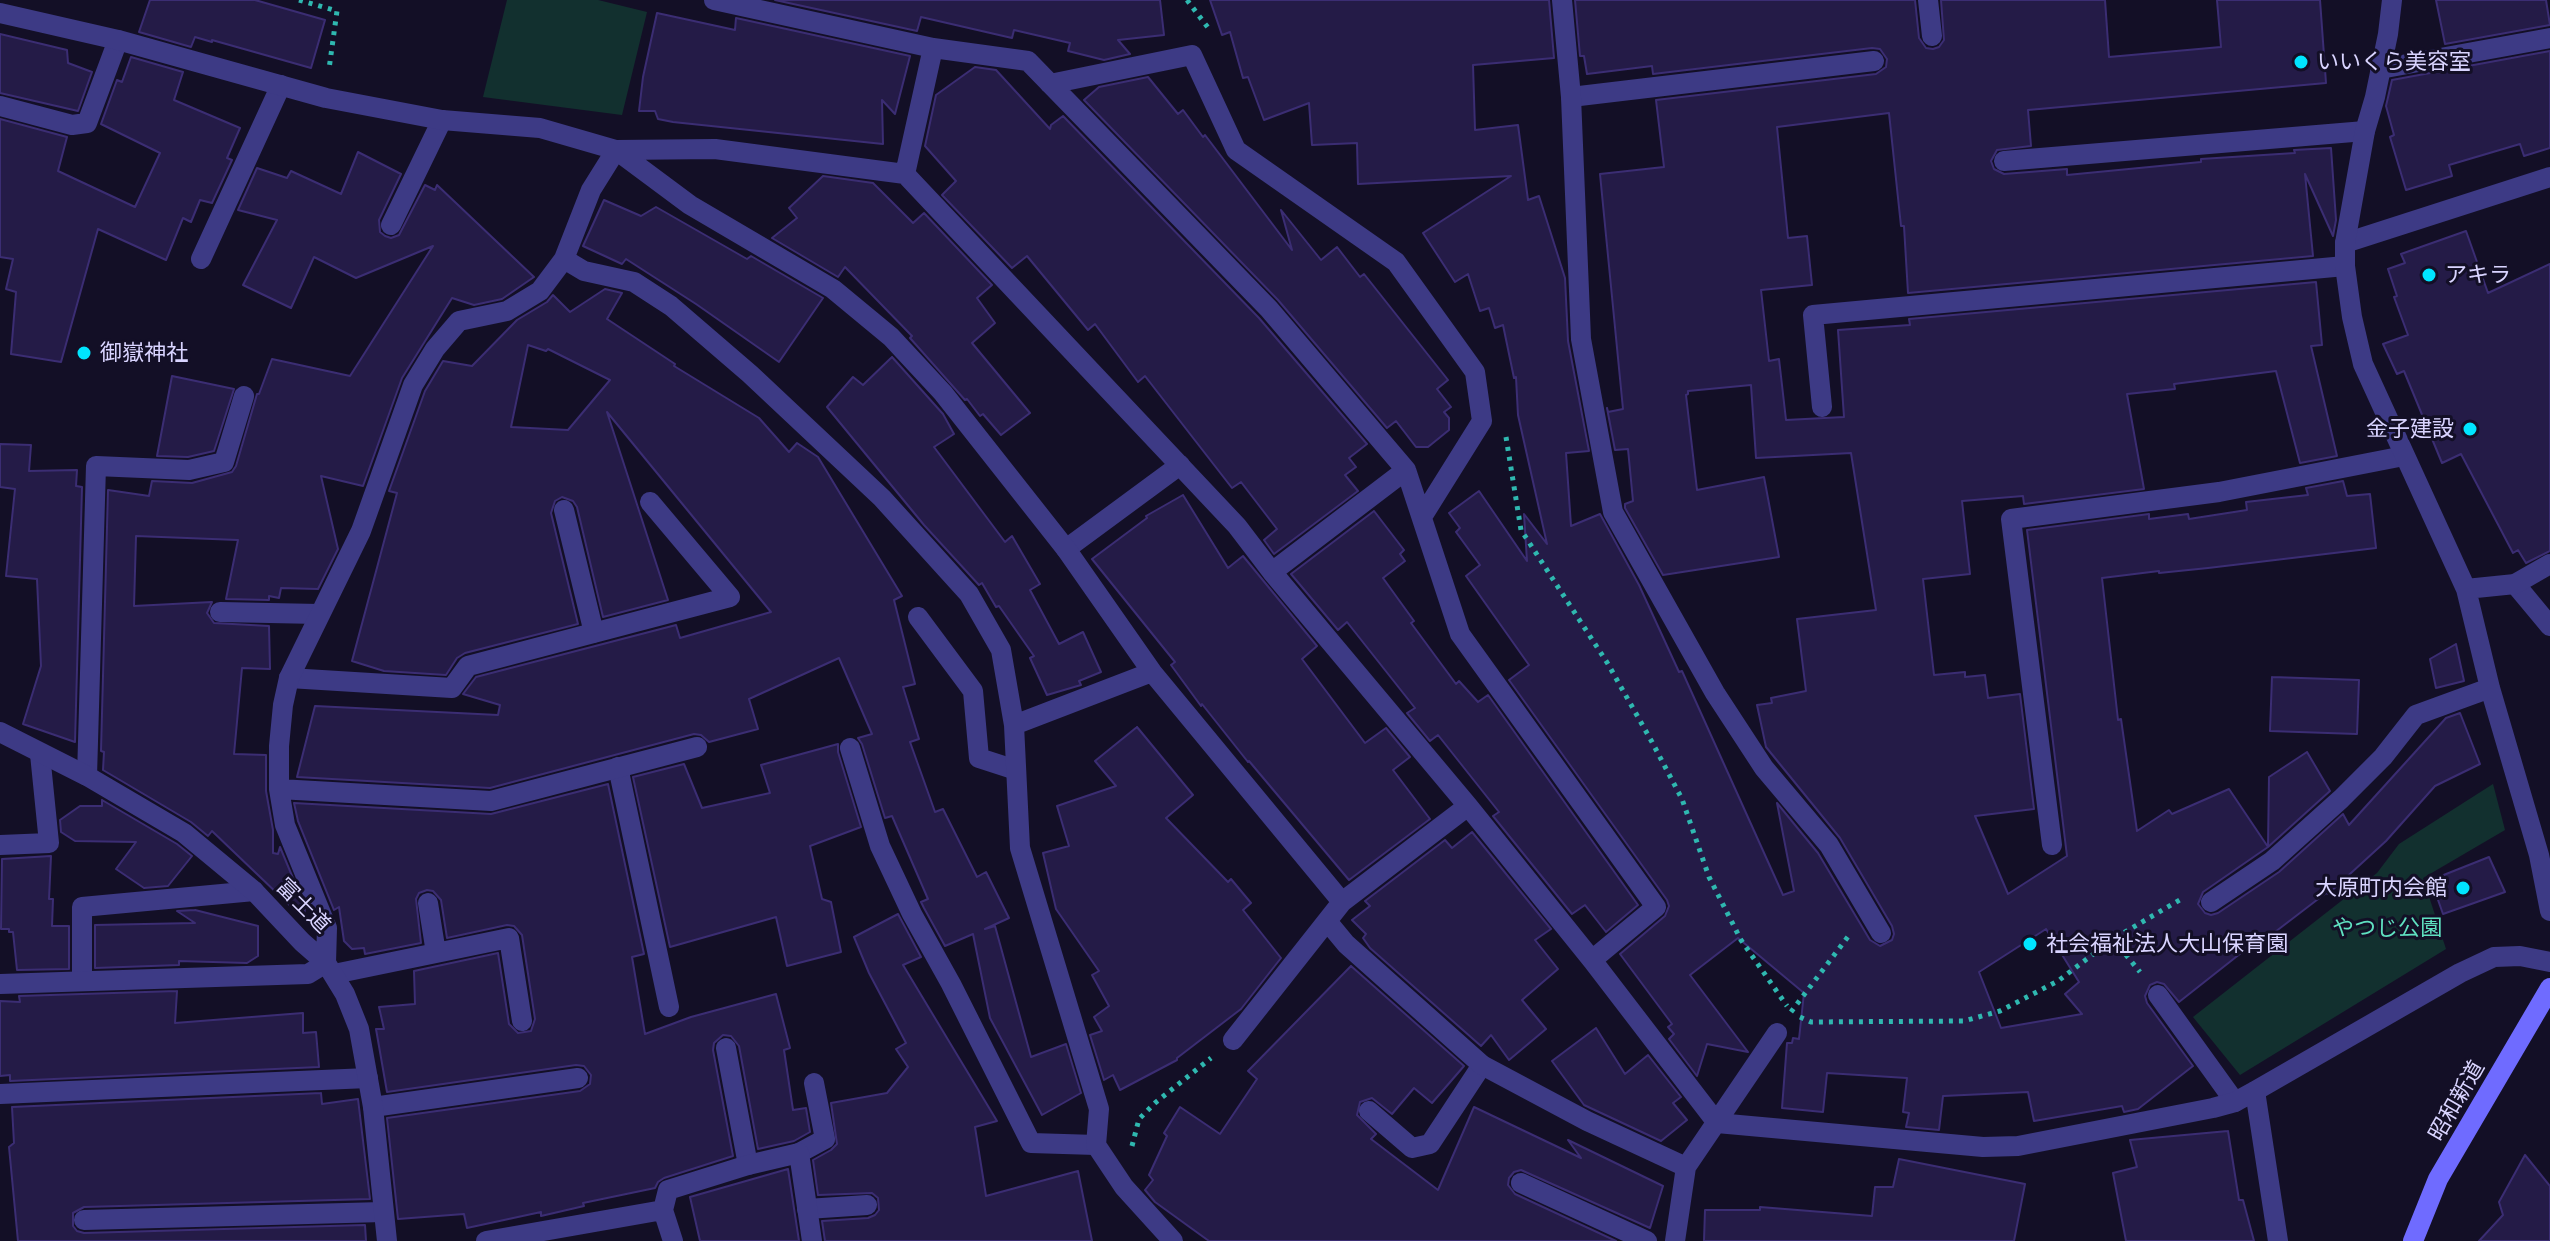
<!DOCTYPE html>
<meta charset="utf-8">
<style>
body{margin:0}
canvas{display:block;background:#130f26}
</style>
<canvas width="2550" height="1241"></canvas>
<script>
const c = document.querySelector('canvas').getContext('2d');
c.lineJoin = 'round';
function fill(path, color) { c.fillStyle = color; c.fill(path, 'evenodd'); }
const poly = rows => new Path2D(rows.map(r => 'M' + r).join(''));
function stroke(path, color, width, dash) { c.strokeStyle = color; c.lineWidth = width; c.lineCap = dash ? 'butt' : 'round'; c.setLineDash(dash || []); c.stroke(path); }
function drawText(font, color, halo, rows, align = 'center') {
  c.font = font + ' "Alegreya Sans","Noto Sans JP",sans-serif'; c.lineWidth = 6; c.setLineDash([]); c.textBaseline = 'middle'; c.strokeStyle = halo; c.fillStyle = color; for (const [text, x, y, turn = 0] of rows) {
    c.save(); c.translate(x, y); c.rotate((+turn || 0) * Math.PI / 180); c.textAlign = isNaN(turn) ? turn : align; if (halo) c.strokeText(text, 0, 0); c.fillText(text, 0, 0); c.restore();
  }
}
const green = poly([
 [507,0,598,0,647,12,622,115,483,97],
 [2493,784,2505,830,2423,878,2446,949,2240,1075,2193,1017,2377,873,2399,844]
]);
const building = poly([
 [150,0,255,0,325,20,311,68,212,40,212,42,195,37,191,47,139,32,150,0],
 [775,0,1160,0,1164,35,1118,40,1130,54,1104,60,1068,51,1070,43,1014,30,1012,38,921,17,917,31,775,0],
 [1210,0,1549,0,1554,58,1473,65,1475,130,1518,125,1528,200,1539,196,1565,278,1568,341,1589,451,1566,453,1571,526,1600,514,1639,585,1679,672,1682,671,1783,895,1794,891,1777,803,1818,853,1870,940,1880,946,1892,940,1894,934,1892,926,1840,838,1766,747,1757,705,1772,703,1771,698,1806,691,1797,619,1876,610,1851,453,1756,458,1751,385,1688,391,1688,394,1686,395,1697,490,1764,477,1779,557,1663,575,1625,508,1625,504,1633,501,1628,449,1615,450,1607,408,1608,412,1623,409,1600,174,1664,167,1656,100,1876,74,1886,67,1887,59,1880,49,1872,48,1653,74,1652,66,1587,74,1584,56,1580,56,1575,0,1915,0,1919,38,1926,48,1933,49,1939,47,1944,40,1941,0,2105,0,2109,57,2221,47,2217,0,2320,0,2326,83,2028,110,2031,146,1997,150,1991,161,1994,169,2004,174,2067,169,2067,175,2201,162,2201,159,2295,153,2294,150,2331,148,2336,220,2333,236,2305,174,2313,256,1908,293,1904,226,1901,226,1889,113,1777,127,1788,238,1807,236,1812,285,1761,290,1769,361,1779,359,1786,420,1844,417,1838,330,1910,325,1909,319,2316,282,2322,345,2311,346,2337,456,2300,463,2276,371,2174,384,2175,389,2127,394,2144,489,2024,504,2023,496,1962,501,1970,574,1923,579,1934,675,1965,672,1965,677,1985,675,1988,698,2020,694,2034,809,1975,816,2008,894,2067,856,2027,530,2149,514,2149,519,2188,514,2189,519,2247,510,2246,502,2308,495,2306,488,2343,481,2347,496,2370,494,2376,548,2208,568,2159,573,2159,571,2102,578,2118,720,2121,719,2137,831,2169,810,2172,814,2229,789,2268,847,2203,892,2198,904,2205,913,2211,915,2218,913,2279,872,2343,814,2349,825,2446,718,2460,713,2480,764,2435,786,2386,841,2328,894,2326,893,2258,945,2255,942,2179,1002,2164,984,2157,982,2150,985,2145,996,2147,1003,2193,1066,2138,1109,2124,1112,2122,1106,2034,1121,2028,1092,1943,1096,1939,1130,1906,1127,1909,1113,1903,1112,1907,1078,1827,1073,1823,1112,1782,1108,1787,1043,1792,1043,1793,1038,1799,1039,1804,993,1738,938,1690,975,1748,1052,1707,1044,1697,1076,1669,1039,1674,1034,1668,1027,1672,1024,1620,954,1665,916,1669,906,1667,900,1509,680,1529,665,1466,576,1480,565,1456,532,1460,528,1449,513,1479,491,1527,561,1524,514,1547,544,1518,415,1516,377,1514,378,1503,325,1495,328,1489,308,1480,311,1468,274,1455,282,1423,233,1511,176,1358,184,1357,143,1312,145,1309,103,1264,120,1248,77,1243,78,1230,32,1222,35,1210,0],
 [2046,929,2079,982,2065,994,2082,1014,2001,1028,1979,972,2046,929],
 [2436,0,2546,0,2550,25,2445,44,2436,0],
 [657,13,735,30,736,18,910,56,895,114,882,100,883,144,673,122,658,119,655,111,639,111,643,77,657,13],
 [0,34,67,50,68,63,92,72,78,111,0,93,0,34],
 [2550,51,2550,148,2524,156,2520,144,2449,165,2452,176,2406,190,2390,137,2394,135,2386,106,2392,80,2550,51],
 [131,57,183,72,174,100,240,128,227,158,232,160,212,203,200,200,191,222,183,218,166,260,98,229,61,362,11,354,16,292,6,289,13,259,0,257,0,119,67,137,58,171,135,207,160,153,101,124,117,80,122,82,131,57],
 [975,67,996,70,1050,129,1051,125,1063,116,1259,318,1367,444,1349,458,1356,467,1345,475,1358,491,1274,554,1264,540,1277,529,1241,482,1232,488,1145,376,1138,382,1095,324,1088,330,1027,256,1012,268,942,195,956,181,925,146,936,95,975,67],
 [1148,77,1178,114,1183,110,1203,137,1205,135,1292,250,1281,210,1321,260,1337,247,1360,277,1364,274,1448,380,1437,389,1451,407,1444,412,1449,418,1449,430,1428,447,1416,447,1396,421,1387,428,1278,300,1084,100,1099,87,1148,77],
 [358,152,401,174,379,220,380,232,385,236,391,238,399,235,425,185,435,190,437,185,534,277,502,299,474,305,452,298,402,378,363,486,321,476,338,549,318,589,281,588,279,598,269,596,269,600,226,599,238,540,136,536,134,606,212,602,207,613,214,623,269,626,270,669,242,668,234,754,266,755,266,791,273,830,273,853,278,854,280,847,305,907,304,919,212,831,208,836,191,822,103,770,104,752,101,751,108,490,149,496,152,481,192,483,232,472,236,466,257,394,259,394,272,359,350,376,433,246,356,278,314,257,291,308,243,285,277,220,238,210,257,168,287,178,291,171,341,194,358,152],
 [823,176,873,183,913,223,924,213,992,285,977,298,995,323,972,343,1030,413,1001,435,983,414,980,416,967,399,965,400,910,338,912,336,845,267,838,277,772,238,797,218,789,208,823,176],
 [604,200,641,216,656,207,747,259,751,256,823,298,779,362,696,304,626,259,622,264,583,246,604,200],
 [2466,231,2488,293,2550,264,2550,551,2526,563,2518,550,2513,553,2461,454,2442,463,2404,371,2397,374,2383,344,2408,335,2394,297,2397,296,2388,269,2405,263,2401,254,2466,231],
 [605,289,622,293,607,319,675,364,674,366,759,418,789,452,797,443,818,457,902,596,894,600,915,684,903,687,919,739,910,742,935,812,943,809,977,877,986,872,1009,918,985,929,995,926,1031,1057,1066,1044,1081,1093,1042,1115,990,1018,973,934,945,946,924,908,921,902,928,899,892,816,885,818,862,744,858,738,872,734,839,658,749,699,758,729,709,742,701,735,694,734,490,788,297,777,315,706,498,715,500,705,463,694,476,677,676,625,680,638,771,612,607,412,668,600,603,617,577,507,573,501,562,497,555,501,551,513,578,624,465,653,457,658,446,675,384,671,352,661,397,493,389,491,425,391,443,361,472,366,517,320,547,302,553,295,570,312,605,289],
 [528,345,546,351,548,349,610,380,568,430,511,427,528,345],
 [892,357,943,414,954,434,934,447,1005,542,1012,536,1040,584,1030,590,1059,644,1083,632,1101,672,1079,681,1081,685,1047,695,1030,658,1034,656,999,606,996,607,982,583,979,585,924,525,827,407,853,377,863,385,892,357],
 [172,376,234,389,214,451,188,457,157,456,172,376],
 [0,444,31,445,29,471,77,470,76,486,82,487,75,742,23,724,41,666,37,579,6,576,15,489,0,487,0,444],
 [1183,495,1228,568,1243,556,1317,646,1302,659,1365,743,1386,728,1410,757,1393,770,1430,819,1349,880,1249,761,1248,762,1202,704,1201,706,1171,665,1175,662,1092,559,1147,518,1146,516,1183,495],
 [1374,511,1404,550,1400,554,1405,561,1383,578,1414,621,1411,623,1456,684,1459,681,1478,702,1488,695,1638,905,1606,932,1585,905,1572,914,1493,816,1499,812,1438,735,1430,741,1407,713,1415,708,1347,622,1338,630,1291,574,1374,511],
 [2456,644,2464,681,2436,688,2430,659,2456,644],
 [2272,677,2359,680,2357,734,2270,731,2272,677],
 [1137,727,1193,795,1166,818,1228,882,1231,879,1251,903,1243,910,1281,958,1241,1009,1177,1058,1177,1060,1120,1090,1113,1075,1104,1080,1090,1035,1102,1031,1094,1017,1109,1006,1092,975,1099,971,1056,909,1043,853,1069,846,1057,806,1116,786,1095,761,1137,727],
 [838,744,838,752,861,827,810,846,822,899,831,902,841,952,787,966,776,917,670,947,633,777,684,764,702,808,770,793,761,765,838,744],
 [2307,752,2330,791,2268,847,2269,777,2307,752],
 [608,784,644,954,632,957,645,1034,691,1017,776,994,790,1048,784,1050,793,1110,806,1108,810,1132,794,1141,758,1149,739,1046,731,1036,723,1035,714,1043,713,1050,733,1156,664,1178,658,1182,655,1188,583,1203,584,1206,541,1216,541,1212,467,1228,464,1214,398,1219,387,1118,580,1091,590,1084,591,1075,584,1066,576,1065,387,1092,376,1029,384,1029,379,1007,415,1004,414,971,498,953,509,1024,518,1033,531,1031,535,1019,522,935,514,926,507,925,447,938,441,900,433,891,427,890,419,893,416,899,421,943,365,954,364,948,352,949,344,941,339,907,334,910,298,821,294,803,491,814,608,784],
 [102,800,177,844,192,856,168,886,144,888,116,869,136,842,75,841,61,832,60,820,80,806,102,806,102,800],
 [1472,832,1551,929,1535,940,1558,969,1522,1000,1546,1029,1509,1060,1491,1035,1481,1046,1370,948,1363,938,1366,934,1352,920,1370,906,1365,901,1445,840,1452,848,1472,832],
 [51,856,49,899,53,899,52,926,69,926,69,969,17,970,13,932,9,932,9,929,1,929,2,859,51,856],
 [2489,857,2505,892,2443,914,2431,880,2489,857],
 [195,910,258,926,258,956,247,963,179,961,179,965,95,968,95,925,195,923,177,911,195,910],
 [898,914,921,957,903,965,997,1121,975,1127,986,1196,1078,1171,1092,1241,825,1241,822,1221,868,1218,875,1215,879,1210,878,1198,872,1193,818,1195,813,1160,831,1150,837,1144,831,1103,887,1093,908,1067,896,1049,906,1043,869,973,854,937,898,914],
 [1351,966,1464,1066,1432,1103,1414,1088,1392,1114,1372,1098,1360,1102,1357,1115,1376,1134,1371,1139,1438,1190,1474,1107,1581,1158,1568,1140,1663,1186,1650,1228,1521,1170,1514,1172,1509,1178,1508,1185,1515,1194,1616,1241,1209,1241,1155,1202,1145,1190,1153,1180,1149,1175,1167,1136,1164,1133,1180,1107,1220,1134,1257,1079,1248,1071,1351,966],
 [177,991,175,1023,303,1013,303,1033,316,1032,319,1067,10,1081,10,1075,0,1076,0,1001,20,1002,19,996,177,991],
 [1596,1028,1625,1074,1648,1055,1681,1097,1673,1103,1687,1120,1661,1141,1584,1105,1552,1061,1596,1028],
 [321,1093,322,1104,358,1099,370,1199,84,1207,73,1213,73,1226,77,1231,84,1233,365,1225,366,1241,18,1241,9,1147,14,1143,12,1107,321,1093],
 [2228,1131,2239,1200,2243,1200,2254,1241,2126,1241,2113,1173,2137,1167,2130,1140,2228,1131],
 [2525,1155,2550,1186,2550,1241,2479,1241,2503,1215,2499,1202,2525,1155],
 [1899,1159,2025,1184,2014,1241,1704,1241,1705,1210,1760,1210,1760,1207,1872,1216,1875,1187,1893,1187,1899,1159],
 [788,1169,799,1241,700,1241,690,1197,788,1169]
]);
const path = poly([
 [299,0,337,11,329,69],
 [1187,0,1209,29],
 [1506,437,1521,530,1608,664,1652,742,1682,799,1709,877,1741,940,1787,1006],
 [2113,939,2140,972],
 [1791,1012,1850,934],
 [1800,1017,1811,1022,1964,1021,2000,1011,2058,981,2113,939,2183,898],
 [1132,1146,1139,1119,1155,1103,1211,1058]
]);
const service = poly([
 [1928,0,1932,36],
 [2380,69,2550,38],
 [1571,97,1874,61],
 [0,106,72,125,87,123,118,40],
 [2004,161,2365,131],
 [391,225,442,120],
 [2345,243,2550,177],
 [201,259,281,85],
 [1822,407,1813,315,2345,266],
 [564,510,594,633],
 [1066,549,1180,465],
 [2515,584,2550,626],
 [220,612,319,614],
 [918,617,973,691,979,758,1016,770],
 [289,678,452,688,468,666,730,597,650,502],
 [850,748,880,846,912,914,951,984,1031,1143,1096,1145],
 [618,767,669,1007],
 [87,776,96,466,189,470,224,462,244,396],
 [0,845,49,843,40,754],
 [2052,845,2011,519,2219,492,2404,456],
 [428,903,436,953],
 [334,974,509,938,522,1021],
 [82,980,82,907,254,891],
 [2158,995,2235,1102],
 [726,1048,748,1165],
 [0,1094,368,1078],
 [373,1107,578,1078],
 [1369,1111,1412,1148,1430,1144,1482,1065],
 [799,1153,825,1139,814,1083],
 [1521,1183,1647,1241],
 [807,1209,867,1205],
 [84,1220,383,1212]
]);
const minor = poly([
 [714,0,933,48,1028,61,1269,309,1406,470,1460,634,1656,907,1592,960],
 [1562,0,1571,97,1581,339,1613,512,1715,693,1764,768,1829,845,1881,933],
 [2392,0,2388,34,2375,97,2365,131,2345,243,2345,266,2352,317,2363,364,2466,589,2490,688,2539,855,2550,911],
 [0,13,118,40,326,98,442,120,540,128,616,150,715,149,905,174,1237,526,1272,572,1468,806,1592,960,1717,1123,1983,1147,2018,1146,2213,1108,2235,1102,2255,1091,2460,973,2494,957,2520,956,2550,962],
 [1050,84,1192,55,1236,150,1396,262,1475,372,1482,421,1422,517],
 [905,174,933,48],
 [564,259,584,271,634,282,671,306,750,374,882,498,969,594,1001,650,1014,725,1020,848,1099,1109,1096,1145,1124,1187,1173,1241],
 [1272,572,1406,470],
 [2466,589,2515,584,2550,564],
 [1014,725,1152,672],
 [0,732,87,776,184,833,254,891,302,942,326,963,345,994,359,1029,373,1107,387,1241],
 [279,789,491,801,697,747],
 [2211,902,2272,861,2341,799,2383,757,2416,715,2490,688],
 [1327,921,1346,944,1482,1065,1587,1121,1686,1167],
 [0,984,308,974,326,963,327,928,285,825,279,789,279,746,283,705,289,678,361,531,413,385,435,349,459,321,507,311,540,291,564,259,591,190,616,150,690,205,833,289,891,337,943,393,1066,549,1152,672,1342,902],
 [1233,1040,1342,902,1468,806],
 [2255,1091,2278,1241],
 [663,1210,673,1241],
 [486,1241,663,1210,668,1190,748,1165,799,1153,812,1241],
 [1675,1241,1686,1167,1777,1033]
]);
const secondary = poly([
 [2413,1241,2438,1179,2550,988]
]);
const markers = [
 [2301,62,8,"#00e5ff"],
 [2429,275,8,"#00e5ff"],
 [84,353,8,"#00e5ff"],
 [2470,429,8,"#00e5ff"],
 [2463,888,8,"#00e5ff"],
 [2030,944,8,"#00e5ff"]
];
const poiNames = [
 ["いいくら美容室",2317,62],
 ["アキラ",2445,275],
 ["御嶽神社",100,353],
 ["金子建設",2454,429,"right"],
 ["大原町内会館",2447,888,"right"],
 ["社会福祉法人大山保育園",2046,944]
];
const streetNames = [
 ["富士道",303,906,45],
 ["昭和新道",2457,1101,-60]
];
const parkNames = [
 ["やつじ公園",2387,928]
];
fill(green, '#12302f');
fill(building, '#241b47');
stroke(building, '#3b2d73', 2);
stroke(path, '#2fb8b0', 5, [4, 6]);
stroke(service, '#3d3a85', 20);
stroke(minor, '#3d3a85', 20);
stroke(secondary, '#6f6bff', 20);
for (const [x, y, r, color] of markers) { const dot = new Path2D(); dot.arc(x, y, r, 0, 2 * Math.PI); c.fillStyle = color; c.fill(dot); stroke(dot, '#130f26', 3); }
drawText('22px', '#d9d4ff', '#130f26', poiNames, 'left');
drawText('22px', '#d9d4ff', '#130f26', streetNames);
drawText('22px', '#5fe0c0', '#130f26', parkNames);
</script>
